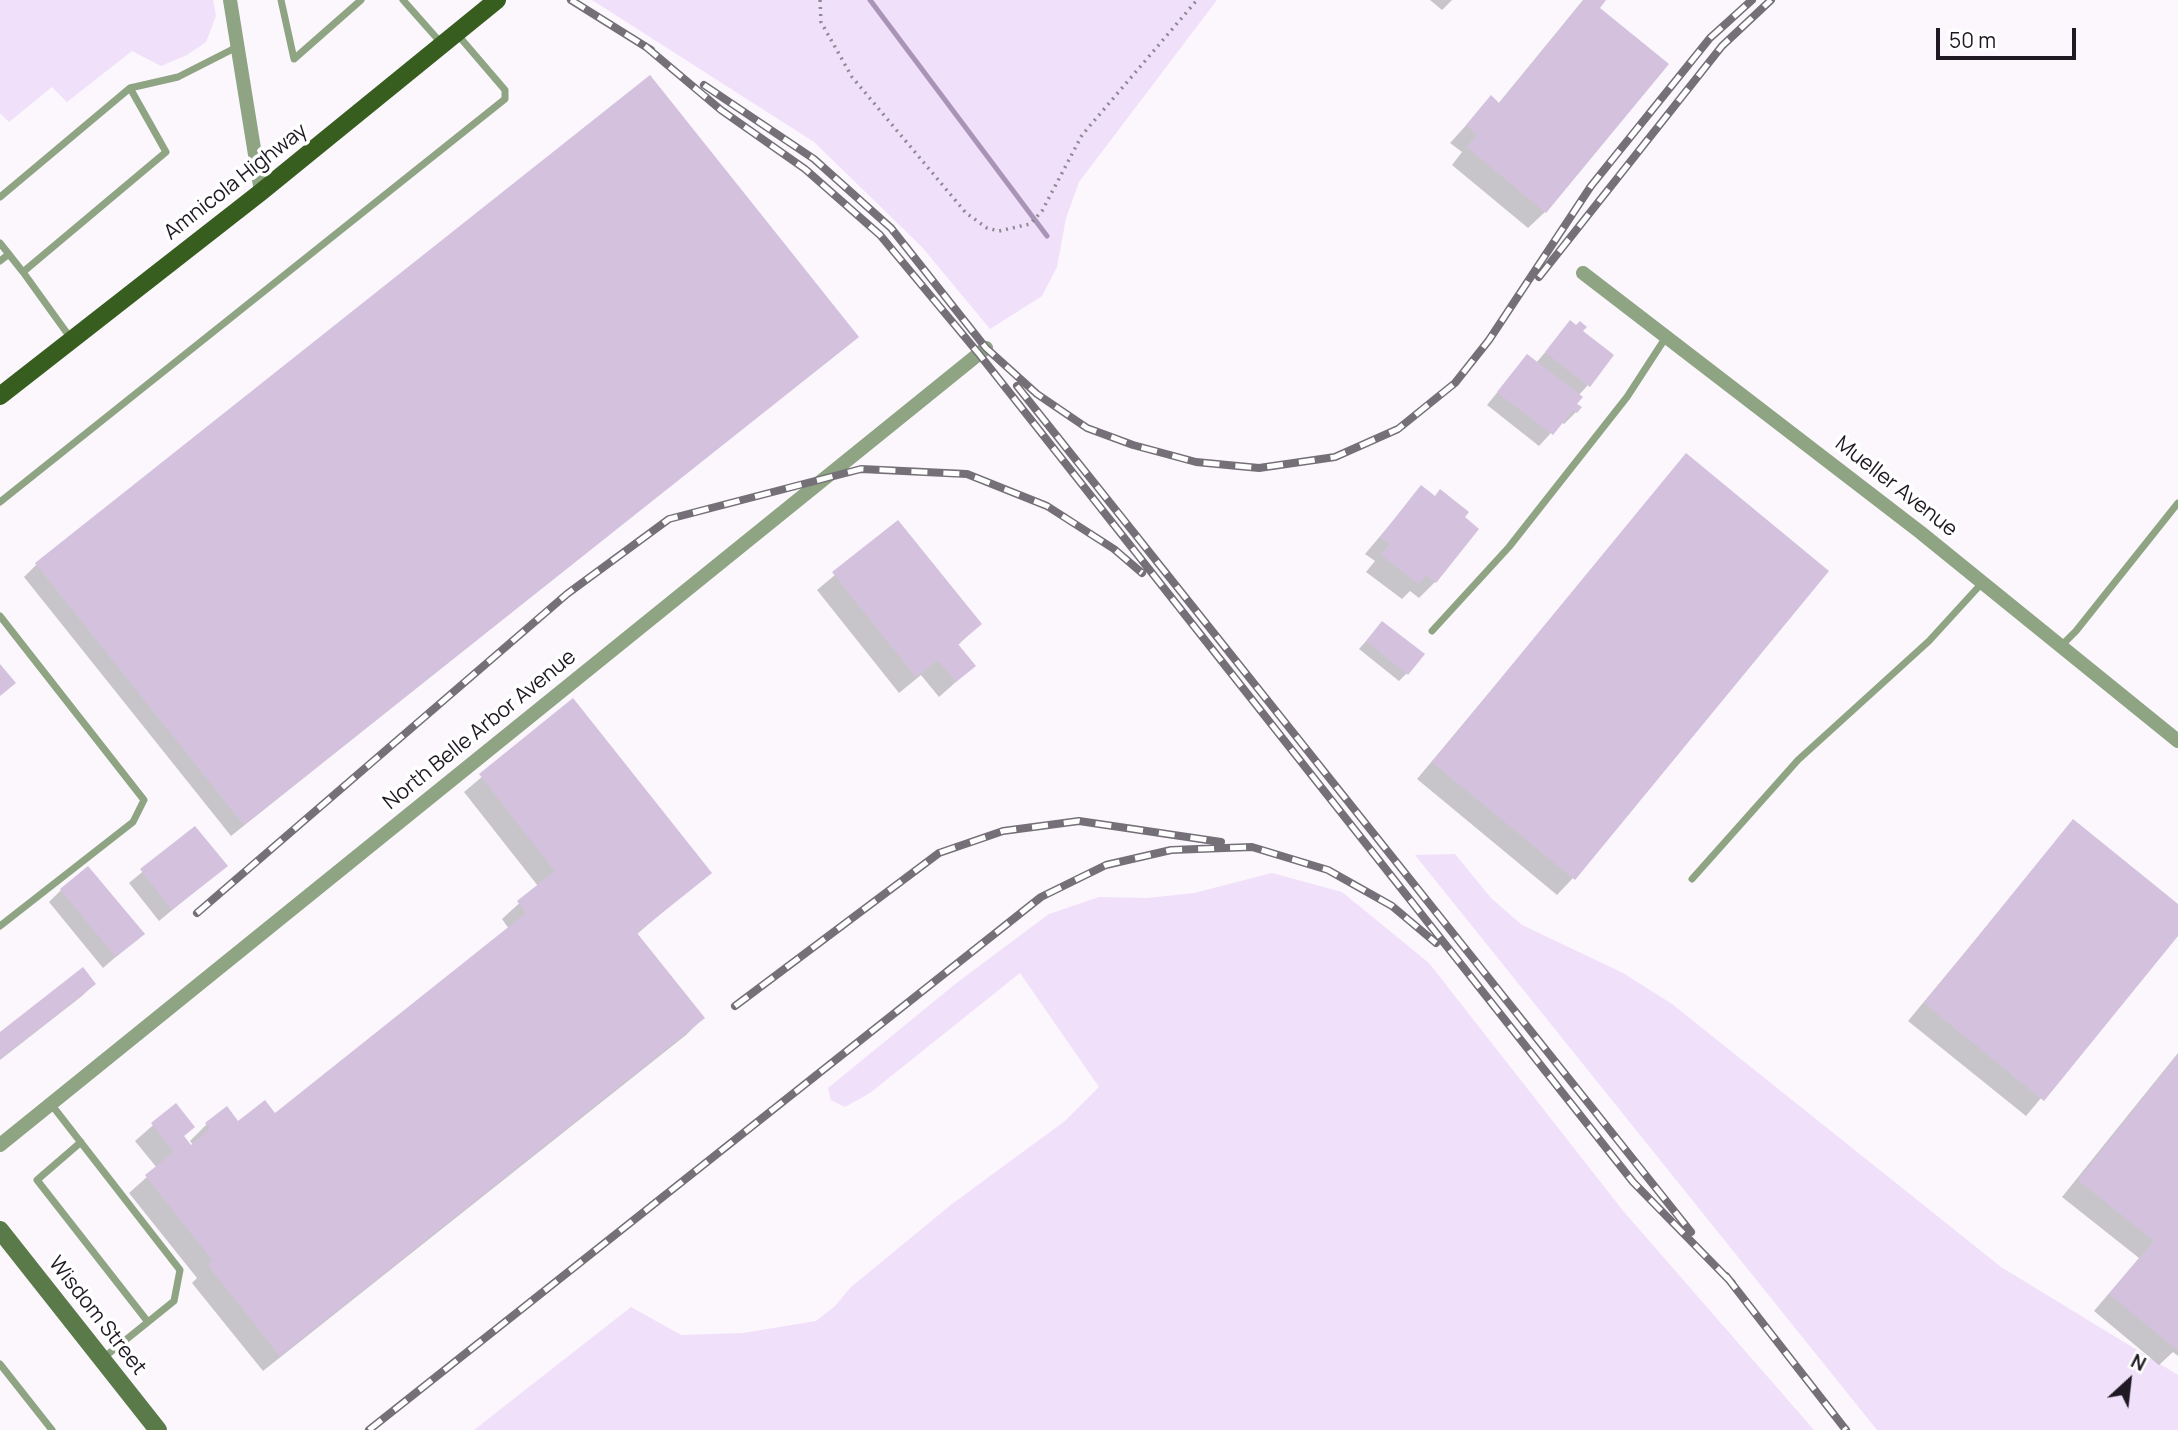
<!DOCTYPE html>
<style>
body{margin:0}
#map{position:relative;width:2178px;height:1430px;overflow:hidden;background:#fbf7fd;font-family:Manrope,sans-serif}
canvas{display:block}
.north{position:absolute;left:2094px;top:1346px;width:70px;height:70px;-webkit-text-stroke:5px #fff;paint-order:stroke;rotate:27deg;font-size:19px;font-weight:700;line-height:28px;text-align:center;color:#1f1923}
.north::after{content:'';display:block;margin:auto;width:24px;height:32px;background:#1f1923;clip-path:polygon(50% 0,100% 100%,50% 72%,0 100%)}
.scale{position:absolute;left:1936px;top:28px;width:140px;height:32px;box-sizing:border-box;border:4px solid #1f1923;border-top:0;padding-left:9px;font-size:21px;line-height:24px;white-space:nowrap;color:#1f1923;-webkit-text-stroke:5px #fff;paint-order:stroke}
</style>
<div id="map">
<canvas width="2178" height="1430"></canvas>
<div class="north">N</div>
<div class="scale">50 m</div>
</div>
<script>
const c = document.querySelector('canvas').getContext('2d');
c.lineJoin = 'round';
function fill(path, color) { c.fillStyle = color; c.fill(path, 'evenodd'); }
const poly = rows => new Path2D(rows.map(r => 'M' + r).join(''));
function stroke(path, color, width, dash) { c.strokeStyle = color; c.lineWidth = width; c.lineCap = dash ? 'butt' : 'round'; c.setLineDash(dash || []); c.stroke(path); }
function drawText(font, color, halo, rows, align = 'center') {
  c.font = font + ' Manrope,sans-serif'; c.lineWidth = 7; c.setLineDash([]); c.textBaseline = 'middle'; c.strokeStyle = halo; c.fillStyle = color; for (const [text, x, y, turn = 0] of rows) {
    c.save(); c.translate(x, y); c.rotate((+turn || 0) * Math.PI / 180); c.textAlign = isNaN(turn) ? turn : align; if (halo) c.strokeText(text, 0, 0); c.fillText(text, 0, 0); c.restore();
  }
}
const green = poly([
 [0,0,213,0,216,16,206,42,187,55,161,66,132,51,67,102,52,87,9,122,0,113],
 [592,0,1217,0,1079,182,1066,218,1057,267,1042,296,990,329,922,247,814,142],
 [1455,854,1491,898,1522,925,1623,973,1672,1004,2001,1267,2178,1375,2178,1430,1877,1430,1415,855],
 [1272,873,1342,892,1429,963,1624,1212,1814,1430,474,1430,631,1307,681,1335,743,1333,816,1321,835,1306,851,1287,952,1204,1065,1121,1099,1087,1020,973,870,1093,845,1107,831,1100,828,1088,959,981,1049,914,1099,897,1147,898,1194,893]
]);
const shadow = poly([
 [1430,0,1452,0,1442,10],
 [1583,0,1604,0,1598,8,1545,212,1528,228,1452,165,1462,152,1450,143,1491,98,1498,104],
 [1570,323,1581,331,1588,385,1578,396,1576,412,1564,424,1561,422,1539,446,1487,405,1527,356,1536,363],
 [857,337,231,836,24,577,36,565],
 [1687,456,1573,878,1557,895,1417,779],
 [1421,488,1435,582,1419,598,1410,591,1402,599,1366,572,1375,561,1365,554],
 [898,522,980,624,957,646,974,666,939,697,921,675,899,693,817,590],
 [1375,631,1407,673,1399,681,1359,649],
 [572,701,709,872,636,935,703,1018,686,1035,263,1371,192,1283,197,1278,129,1193,157,1168,135,1141,176,1105,182,1137,190,1147,193,1145,190,1141,206,1125,238,1124,274,1115,509,929,502,919,538,886,464,792],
 [2073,822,2178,907,2178,934,2026,1116,1908,1021],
 [195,828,225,866,159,921,129,883],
 [61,890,142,934,103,968,49,902],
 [94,984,82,996,0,1060,0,1034],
 [2178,1053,2178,1356,2173,1352,2159,1365,2094,1311,2139,1258,2062,1197]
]);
const stream = poly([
 [870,0,1047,236]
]);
const building = poly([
 [1584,0,1606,0,1600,8,1669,64,1546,213,1467,147,1477,135,1466,125,1491,95,1499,103],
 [650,75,859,337,244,825,35,563],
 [1570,320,1576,325,1580,321,1587,327,1583,331,1614,355,1590,387,1545,352],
 [1527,354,1583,397,1577,404,1582,407,1577,413,1573,410,1553,435,1497,392],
 [1686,453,1829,571,1575,880,1432,762],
 [1421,485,1435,496,1440,489,1469,512,1465,517,1479,529,1436,583,1426,575,1419,584,1381,555,1390,544,1380,537],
 [898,520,982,624,958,644,976,666,956,682,938,660,916,677,832,572],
 [1382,621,1425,654,1408,675,1366,641],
 [0,664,16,683,0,696],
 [573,698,712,873,637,933,705,1018,280,1356,208,1265,213,1261,145,1175,174,1152,151,1123,176,1103,195,1127,184,1136,191,1145,210,1129,205,1123,227,1106,238,1121,265,1100,275,1113,526,913,517,901,555,871,479,774],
 [2073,819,2178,904,2178,936,2044,1101,1924,1003],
 [195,826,228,866,172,910,140,869],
 [88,866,145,934,116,957,60,889],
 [83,967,96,984,0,1059,0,1032],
 [2178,1054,2178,1348,2177,1350,2109,1294,2154,1241,2078,1180]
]);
const path = poly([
 [820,0,821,22,852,77,966,213,987,228,999,231,1030,224,1042,211,1082,135,1197,0]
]);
const lane = poly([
 [281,0,294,59,361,0],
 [403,0,442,44],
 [0,197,130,88,178,77,237,47],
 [0,243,23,272,166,152,130,88],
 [0,261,9,254],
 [23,272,72,340],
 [0,502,505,99,505,90,457,34],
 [0,616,144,800,133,822,0,926],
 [1432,631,1509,547,1627,397,1666,337],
 [2061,646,2076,631,2178,503],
 [1692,879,1798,760,1929,641,1982,583],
 [51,1104,180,1270,174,1301,102,1359],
 [81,1142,37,1180,148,1322],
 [0,1364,52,1430]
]);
const street = poly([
 [230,0,261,192],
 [1583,273,1920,532,2178,741],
 [0,1145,986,348]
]);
const secondary = poly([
 [0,1230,158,1430]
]);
const primary = poly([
 [0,396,261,192,497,0]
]);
const rail = poly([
 [571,0,651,50],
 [645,46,721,110,805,169,880,235,979,354,1633,1182,1732,1283],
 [704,85,814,159,891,228,986,348,1037,394,1087,428,1133,445,1196,462,1259,468,1335,457,1398,429,1455,383,1489,340,1591,186,1710,38,1752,0],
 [1539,277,1722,46,1771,0],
 [1017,386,1691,1232],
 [197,913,567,594,669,519,861,469,967,474,1047,506,1114,549,1142,573],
 [735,1006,939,853,1003,831,1079,821,1221,842],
 [1726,1276,1846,1430],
 [369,1430,1041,897,1106,865,1171,850,1252,847,1328,870,1392,906,1436,943]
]);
const streetNames = [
 ["Amnicola Highway",236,182,-38],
 ["Mueller Avenue",1896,487,38],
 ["North Belle Arbor Avenue",480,730,-39],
 ["Wisdom Street",97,1316,52]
];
fill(green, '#f0e0fa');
fill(shadow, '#0003');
stroke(stream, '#a993b7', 5);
fill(building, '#d3c1de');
stroke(path, '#8f8a92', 3.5, [2, 5]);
stroke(lane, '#8ea483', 7);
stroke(street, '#8ea483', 14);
stroke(secondary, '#5b7a4a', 18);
stroke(primary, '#375d1f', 18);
stroke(rail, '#757078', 8);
stroke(rail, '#fff', 5, [16]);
drawText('21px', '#1f1923', '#fff', streetNames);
</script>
